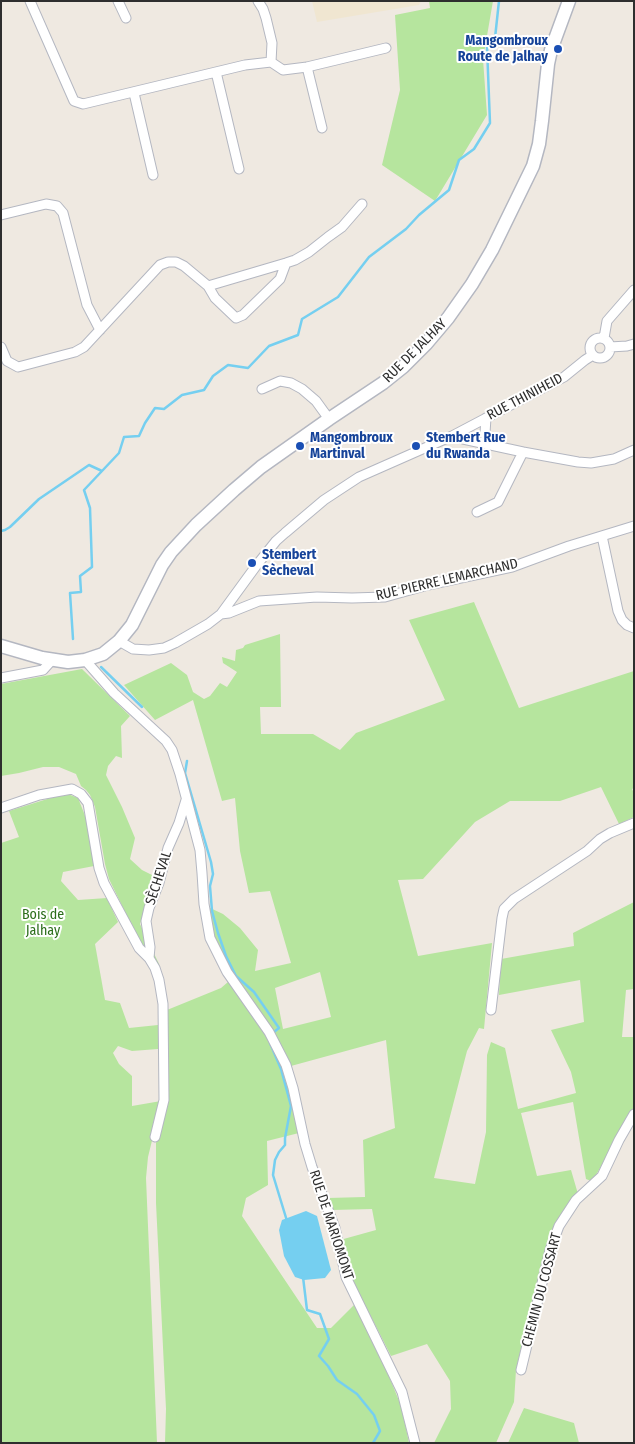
<!DOCTYPE html>
<meta charset="utf-8">
<style>
body{margin:0}
#map{position:relative;width:635px;height:1444px;overflow:hidden;background:#efe9e1;font-family:"Fira Sans Condensed",sans-serif}
canvas{display:block}
.frame{position:absolute;inset:0;border:2px solid #2e2e2e;pointer-events:none}
</style>
<div id="map">
<canvas width="635" height="1444"></canvas>
<div class="frame"></div>
</div>
<script>
const c = document.querySelector('canvas').getContext('2d');
c.lineJoin = 'round';
function fill(path, color) { c.fillStyle = color; c.fill(path, 'evenodd'); }
const poly = rows => new Path2D(rows.map(r => 'M' + r).join(''));
function stroke(path, color, width, dash) { c.strokeStyle = color; c.lineWidth = width; c.lineCap = dash ? 'butt' : 'round'; c.setLineDash(dash || []); c.stroke(path); }
function drawText(font, color, halo, rows, align = 'center') {
  c.font = font + ' "Fira Sans Condensed",sans-serif'; c.lineWidth = 4; c.setLineDash([]); c.textBaseline = 'middle'; c.strokeStyle = halo; c.fillStyle = color; for (const [text, x, y, turn = 0] of rows) {
    c.save(); c.translate(x, y); c.rotate((+turn || 0) * Math.PI / 180); c.textAlign = isNaN(turn) ? turn : align; if (halo) c.strokeText(text, 0, 0); c.fillText(text, 0, 0); c.restore();
  }
}
const education = poly([
 [312,1,421,1,419,5,317,22]
]);
const green = poly([
 [429,1,493,1,483,59,487,115,435,201,382,165,400,90,395,15,430,8],
 [474,602,519,708,634,671,634,788,632,789,634,793,634,817,619,824,601,787,560,801,510,801,475,822,423,879,398,880,418,956,492,943,484,1029,479,1028,467,1051,434,1178,475,1184,486,1132,487,1055,491,1042,505,1048,518,1109,576,1093,571,1072,551,1030,584,1022,580,980,499,995,501,959,574,946,573,933,634,902,634,989,626,990,622,1037,634,1037,634,1109,596,1175,591,1181,586,1179,573,1102,521,1113,537,1176,571,1170,578,1194,562,1214,548,1243,534,1292,516,1370,514,1402,496,1443,434,1443,451,1409,450,1381,427,1344,391,1356,351,1277,340,1240,376,1230,372,1209,332,1210,328,1198,365,1197,363,1140,395,1128,386,1040,280,1069,294,1101,299,1133,267,1141,268,1185,246,1198,242,1216,317,1328,331,1328,356,1303,374,1340,402,1408,409,1443,165,1443,166,1409,156,1203,156,1143,166,1109,159,1112,148,1157,146,1178,157,1443,1,1443,1,843,19,837,9,811,60,795,68,794,78,798,84,813,87,822,94,866,63,872,61,881,78,900,107,898,118,922,95,944,105,1000,120,1003,129,1028,158,1025,158,1049,132,1051,118,1046,113,1053,119,1064,132,1076,132,1106,161,1101,162,1018,155,973,109,879,105,864,95,807,90,795,86,790,81,786,76,774,59,767,43,767,19,773,1,776,1,684,82,669,130,716,121,726,122,758,116,756,108,766,106,775,122,807,135,838,130,859,142,870,156,877,140,924,159,964,167,1010,221,988,228,982,210,935,208,907,223,914,240,928,258,950,255,971,291,963,270,891,249,893,240,851,235,798,222,801,193,700,155,720,124,685,171,663,187,675,193,692,204,699,210,696,220,683,227,687,237,672,223,663,222,657,235,661,236,650,243,648,245,645,280,634,281,707,260,707,261,734,313,734,340,750,356,733,445,700,409,620],
 [320,972,331,1017,283,1029,275,988],
 [524,1408,574,1423,579,1443,508,1443]
]);
const water = poly([
 [306,1211,317,1216,331,1270,325,1278,304,1280,295,1277,284,1256,279,1230,282,1220]
]);
const stream = poly([
 [1,531,5,530,10,527,39,499,89,465,102,471,119,453,124,437,139,436,145,423,155,408,164,409,182,395,204,390,213,376,228,365,248,368,269,346,298,335,302,319,338,297,369,257,406,229,419,215,449,190,459,160,474,149,490,123,487,47,495,38,499,1],
 [73,639,70,593,81,592,80,576,92,567,90,508,84,490,102,471],
 [101,667,142,707],
 [187,761,185,773,211,862,213,874,210,886,212,911,218,933,226,956,236,976,254,992,279,1028,274,1032],
 [270,1043,281,1069,291,1106,285,1138,285,1145,279,1152,275,1160,273,1175,287,1221],
 [303,1277,307,1310,320,1314,329,1339,319,1356,328,1366,337,1380,357,1394,374,1415,380,1431,373,1443]
]);
const minor = poly([
 [30,1,74,101,83,104,245,65,271,62,272,43,266,18,263,9,258,1],
 [118,1,126,18],
 [271,62,283,70,307,67,386,48],
 [307,67,322,128],
 [216,72,239,169],
 [134,93,153,175],
 [1,215,46,204,57,206,63,213,87,305,100,330],
 [208,286,215,298,236,318,243,315,280,279,286,263],
 '590 348a10 10 0 1 1 20 0a10 10 0 1 1-20 0Z',
 [604,338,607,321,634,290],
 [1,347,7,361,18,367,75,352,84,347,160,265,168,262,176,262,184,266,208,286,286,263,295,260,309,252,328,237,342,227,362,204],
 [610,347,627,346,634,344],
 [262,389,280,381,291,383,302,389,316,401,329,419],
 [486,418,485,433,487,444],
 [452,436,463,439,523,452],
 [477,512,498,502,523,452,578,462,591,463,614,459,634,450],
 [602,536,618,611,622,620,627,625,634,628],
 [221,614,256,566,276,541,285,533,324,500,359,477,452,436,564,377,585,360,593,355],
 [119,641,133,649,149,650,164,648,175,643,208,624,221,614,229,613,259,601,317,597,352,598,385,597,428,585,512,567,569,546,634,526],
 [85,660,114,693,166,741,172,750,180,774,200,850,202,873,204,904,210,938,227,972,269,1032,286,1065,293,1088,305,1144,312,1167,335,1228,346,1277,402,1392,415,1443],
 [1,678,43,670,52,660],
 [1,808,39,795,72,789,81,794,88,803,99,868,104,883,139,948,149,958,155,968,159,980,163,1004,164,1100,155,1137],
 [149,958,150,947,146,921,149,908,159,883,168,848,179,823,186,800],
 [491,1010,502,918,504,909,514,899,587,851,600,839,610,833,634,823],
 [521,1370,550,1250,559,1226,576,1200,602,1176,619,1140,634,1114]
]);
const secondary = poly([
 [1,646,42,658,68,662,85,660,103,654,119,641,132,625,162,565,171,552,196,525,234,490,261,467,329,419,383,383,403,367,426,344,448,318,472,284,492,250,533,166,539,144,542,121,548,64,551,50,569,1]
]);
const markers = [
 [558,49,5,"#1a4fb4"],
 [300,446,5,"#1a4fb4"],
 [416,446,5,"#1a4fb4"],
 [252,563,5,"#1a4fb4"]
];
const transitNames = [
 ["Mangombroux",548,41,"right"],
 ["Route de Jalhay",548,57,"right"],
 ["Mangombroux",310,438],
 ["Martinval",310,454],
 ["Stembert Rue",426,438],
 ["du Rwanda",426,454],
 ["Stembert",262,555],
 ["Sècheval",262,571]
];
const streetNames = [
 ["RUE DE JALHAY",415,351,-45],
 ["RUE THINIHEID",525,397,-28],
 ["RUE PIERRE LEMARCHAND",447,580,-13],
 ["SÈCHEVAL",159,878,-72],
 ["RUE DE MARIOMONT",331,1225,72],
 ["CHEMIN DU COSSART",542,1290,-75]
];
const parkNames = [
 ["Bois de",43,915],
 ["Jalhay",43,931]
];
fill(education, '#f0e6d1');
fill(green, '#b6e59e');
fill(water, '#75cff0');
stroke(stream, '#75cff0', 2.5);
stroke(minor, '#b4b7c1', 11);
stroke(secondary, '#b4b7c1', 15);
stroke(minor, '#fff', 9);
stroke(secondary, '#fff', 12);
for (const [x, y, r, color] of markers) { const dot = new Path2D(); dot.arc(x, y, r, 0, 2 * Math.PI); c.fillStyle = color; c.fill(dot); stroke(dot, '#fff', 2); }
drawText('bold 14px', '#164399', '#fff', transitNames, 'left');
drawText('14px', '#2e2e2e', '#fff', streetNames);
drawText('14px', '#2c6e1b', '#fff', parkNames);
</script>
